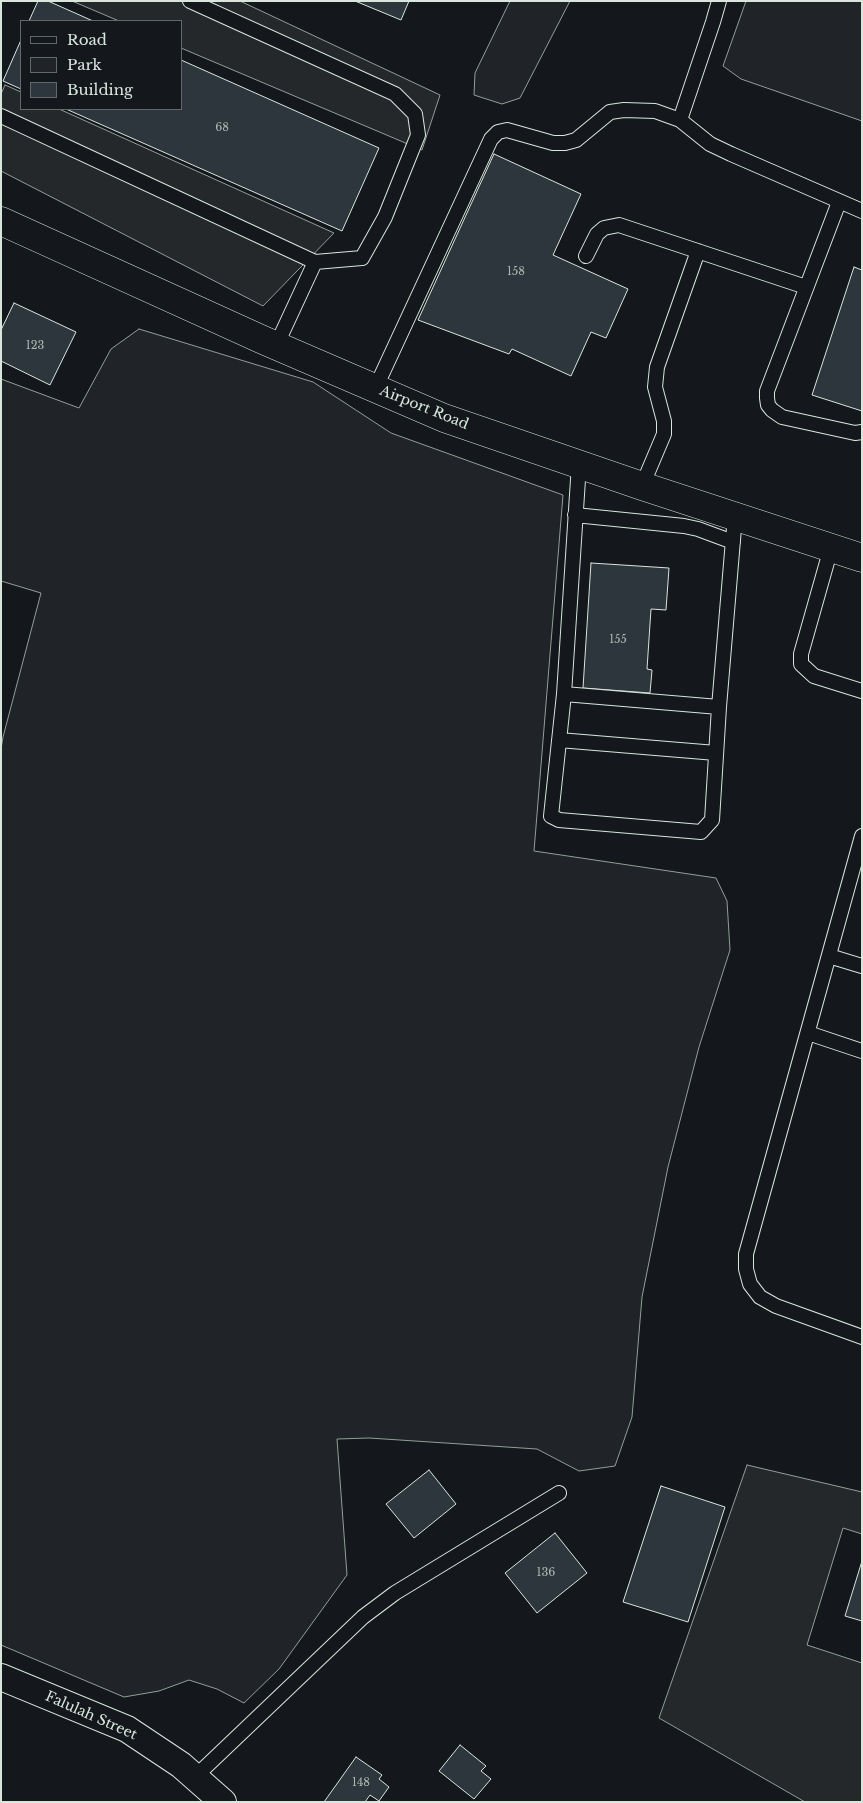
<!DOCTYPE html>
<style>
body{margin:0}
#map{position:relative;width:863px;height:1803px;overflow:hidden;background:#14181c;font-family:"Libre Baskerville",serif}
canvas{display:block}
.frame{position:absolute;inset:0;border:2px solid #d8e6dc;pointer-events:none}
.legend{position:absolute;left:20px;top:20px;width:162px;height:90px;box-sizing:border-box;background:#14181c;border:1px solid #626a69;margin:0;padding:6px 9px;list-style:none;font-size:15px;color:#d8e6dc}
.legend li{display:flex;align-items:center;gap:10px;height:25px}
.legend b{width:25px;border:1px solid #626a69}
</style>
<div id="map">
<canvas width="863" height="1803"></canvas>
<div class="frame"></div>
<ul class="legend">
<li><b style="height:6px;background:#14181c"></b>Road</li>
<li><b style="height:14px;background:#202428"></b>Park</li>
<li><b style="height:14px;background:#2c363c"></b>Building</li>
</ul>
</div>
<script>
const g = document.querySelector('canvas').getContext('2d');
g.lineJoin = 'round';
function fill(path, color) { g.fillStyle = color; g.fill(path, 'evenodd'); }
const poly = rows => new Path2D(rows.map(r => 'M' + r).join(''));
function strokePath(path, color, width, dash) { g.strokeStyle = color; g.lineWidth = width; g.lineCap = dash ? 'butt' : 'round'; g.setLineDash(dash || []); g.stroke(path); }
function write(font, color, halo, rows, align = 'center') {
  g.font = font + ' "Libre Baskerville",serif'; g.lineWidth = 4; g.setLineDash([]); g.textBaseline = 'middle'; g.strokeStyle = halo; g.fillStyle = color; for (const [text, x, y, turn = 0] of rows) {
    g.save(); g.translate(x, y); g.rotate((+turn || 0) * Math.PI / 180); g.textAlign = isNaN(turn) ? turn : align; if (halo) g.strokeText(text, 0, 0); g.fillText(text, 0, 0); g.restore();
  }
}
const green = poly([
 [510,1,570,1,520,98,502,104,474,95,475,73,510,1],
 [746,1,862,1,862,121,741,79,723,66,746,1],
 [139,329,313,382,391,433,563,495,534,851,716,878,727,901,730,950,699,1047,668,1167,642,1297,632,1417,615,1466,579,1471,537,1449,369,1438,337,1439,347,1575,279,1669,244,1703,217,1689,189,1680,159,1691,124,1697,1,1645,1,749,3,737,41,593,1,581,1,379,79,408,111,349,139,329]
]);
fill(green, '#202428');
strokePath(green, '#939e99', 1);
const parking = poly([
 [72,1,240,1,440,95,422,150,181,48,181,21,119,21,72,1],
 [5,85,21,92,21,109,59,109,334,233,263,306,1,171,1,94,5,85],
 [747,1465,862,1492,862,1534,843,1528,807,1645,862,1663,862,1802,805,1802,659,1718,747,1465]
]);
fill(parking, '#24282b');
strokePath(parking, '#939e99', 1);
const building = poly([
 [38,1,48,1,93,21,29,21,38,1],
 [355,1,409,1,401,20,355,1],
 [21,40,21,89,3,81,21,40],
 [181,60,379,148,342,231,66,109,181,109,181,60],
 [494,154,581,194,553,255,628,289,606,338,591,332,571,376,512,349,509,354,418,320,494,154],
 [854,267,862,270,862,411,812,395,854,267],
 [14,303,76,332,50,385,1,361,1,330,14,303],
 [591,563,669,568,666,610,651,609,647,669,652,670,650,693,583,688,591,563],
 [429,1470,456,1504,414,1538,386,1504,429,1470],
 [661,1486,725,1507,688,1622,623,1602,661,1486],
 [555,1533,587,1573,537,1613,505,1573,555,1533],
 [862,1561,862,1621,845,1616,862,1561],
 [460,1745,486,1766,481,1771,491,1779,474,1799,439,1771,460,1745],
 [356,1757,382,1775,379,1779,389,1787,379,1801,370,1795,365,1802,324,1802,356,1757]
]);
fill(building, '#2c363c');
strokePath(building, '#d8e6dc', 1);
const lane = poly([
 [190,1,395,94,415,114,418,135,385,217,362,258,315,262],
 [1,116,315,262,276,346],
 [680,120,713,22,719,1],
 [839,202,767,391,767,398,768,405,772,410,782,417,855,433,862,432],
 [586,256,597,234,604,228,619,225,806,287],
 [375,389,491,139,498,132,507,130,553,143,565,143,576,140,610,112,624,110,655,111,680,120,710,144,731,154,862,211],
 [579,464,564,694,719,707,735,516],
 [642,486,664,434,664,421,655,387,657,367,698,251],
 [575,515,684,526,698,529,733,542],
 [831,548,801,654,801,664,814,676,862,691],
 [564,694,551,816,559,820,701,832,712,820,719,707],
 [559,740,716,753],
 [862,836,746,1254,746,1269,750,1284,760,1297,776,1306,862,1337],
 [829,956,862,966],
 [808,1033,862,1051],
 [195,1777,363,1617,395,1593,559,1493]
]);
const street = poly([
 [1,1677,127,1729,181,1765,223,1802]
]);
const secondary = poly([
 [1,221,263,340,444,418,642,486,862,558]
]);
strokePath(lane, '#d8e6dc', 16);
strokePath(street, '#d8e6dc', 28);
strokePath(secondary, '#d8e6dc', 29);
strokePath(lane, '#14181c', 14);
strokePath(street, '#14181c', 26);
strokePath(secondary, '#14181c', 28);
write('11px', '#adbab4', null, [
 ["68",222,128],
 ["158",516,272],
 ["123",35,346],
 ["155",618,640],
 ["136",546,1573],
 ["148",361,1783]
]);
write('14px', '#d8e6dc', '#14181c', [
 ["Airport Road",424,408,22],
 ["Falulah Street",91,1716,24]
]);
</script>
